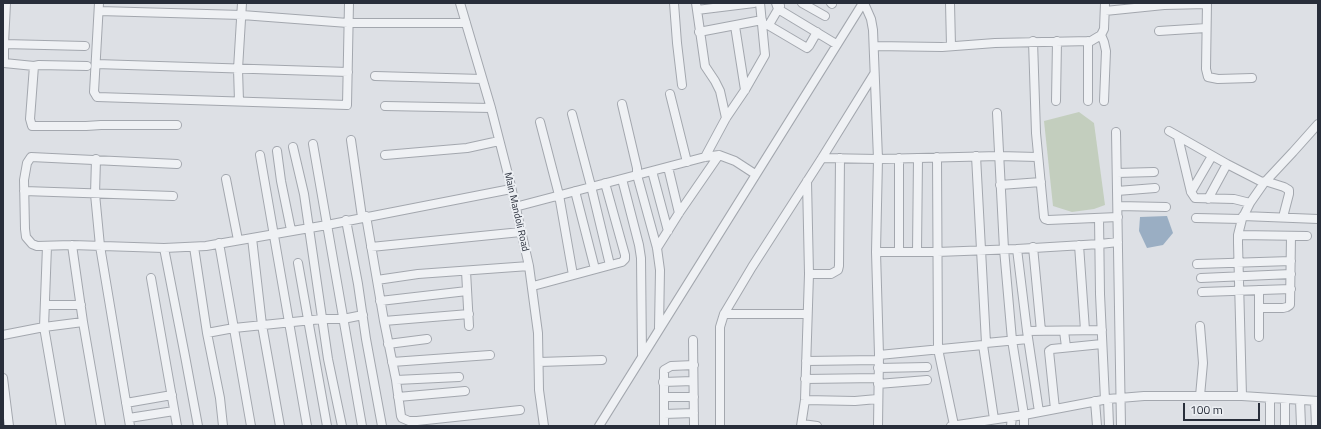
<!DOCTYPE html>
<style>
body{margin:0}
#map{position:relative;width:1321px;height:429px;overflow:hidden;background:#dde0e5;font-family:"Titillium Web",sans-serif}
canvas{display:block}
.frame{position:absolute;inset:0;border:4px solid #282e3a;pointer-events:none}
.scale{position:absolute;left:1183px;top:403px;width:77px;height:18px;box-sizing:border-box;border:2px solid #282e3a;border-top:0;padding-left:5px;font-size:12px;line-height:14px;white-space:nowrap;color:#282e3a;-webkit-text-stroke:3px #eceff3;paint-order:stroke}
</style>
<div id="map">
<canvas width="1321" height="429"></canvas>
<div class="frame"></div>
<div class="scale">100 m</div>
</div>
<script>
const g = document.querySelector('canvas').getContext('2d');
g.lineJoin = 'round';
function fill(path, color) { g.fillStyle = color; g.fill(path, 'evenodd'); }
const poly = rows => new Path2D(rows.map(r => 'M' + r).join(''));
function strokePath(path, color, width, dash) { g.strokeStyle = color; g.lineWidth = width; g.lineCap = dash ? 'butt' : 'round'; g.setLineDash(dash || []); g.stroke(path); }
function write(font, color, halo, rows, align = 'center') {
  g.font = font + ' "Titillium Web",sans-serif'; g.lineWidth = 4; g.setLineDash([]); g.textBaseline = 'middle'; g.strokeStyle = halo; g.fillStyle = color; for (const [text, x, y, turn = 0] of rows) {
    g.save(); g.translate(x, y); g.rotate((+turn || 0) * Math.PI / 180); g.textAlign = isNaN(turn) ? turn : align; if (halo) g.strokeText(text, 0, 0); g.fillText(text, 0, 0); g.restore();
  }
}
fill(poly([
 [1079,112,1094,123,1105,205,1094,209,1072,212,1053,206,1044,121]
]), '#c3cebe');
fill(poly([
 [1167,216,1173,233,1163,245,1147,248,1139,231,1140,217]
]), '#9aaec3');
const minor = poly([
 [6,3,4,44,4,63,34,66,39,65,87,66],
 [99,3,94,92,97,97,347,105,349,3],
 [460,3,491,108,510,182,529,266,538,333,539,390,544,426],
 [674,3,677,43,682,85],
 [696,3,705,66,715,81,720,91,726,118],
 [776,3,778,9,836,44],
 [802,3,825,16],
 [831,3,832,4],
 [864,3,871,19,873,30,878,159,876,252,879,355,878,426],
 [950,3,951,46],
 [1207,3,1206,69,1208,77,1218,79,1252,78],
 [697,10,754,3],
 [99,11,242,15,348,23,466,23],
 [1105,11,1164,5,1207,4],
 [764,25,768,25,770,23,780,6],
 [768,25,807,48,809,46,817,32],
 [735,26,745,90],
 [1159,31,1206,28],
 [699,32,762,20],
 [1101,35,1104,42,1106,51,1104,101],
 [1033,41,1036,133,1044,217,1045,219,1048,220,1118,217],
 [4,44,85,46],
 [874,46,942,47,995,43,1091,41,1101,35,1104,29,1105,3],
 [96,64,348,72],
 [34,66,30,119,32,126,86,126,101,125,177,125],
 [375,76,482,79],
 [670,94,687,162],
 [239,101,238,69,242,3],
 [1056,101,1057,41],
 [1088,101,1088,41],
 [622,104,637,168,637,175,657,248,660,270,659,328],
 [385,106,491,108],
 [997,113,1004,249,1012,340,1024,415,1024,426],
 [572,114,591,186,610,265],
 [540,122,559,195,573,275],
 [1169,131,1227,164,1264,183],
 [1116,132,1121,426],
 [1178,137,1191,192,1195,198,1234,199,1250,203],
 [351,140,362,217],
 [313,144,362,426],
 [293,147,304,194,328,359,342,426],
 [277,151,281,181,291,230],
 [260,155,307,426],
 [385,155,467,148,499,141],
 [976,156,986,343,983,345,994,419],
 [705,157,726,118,745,90,765,55,760,3],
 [937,157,938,349,954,425],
 [822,158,878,159,999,156,1037,157],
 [96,159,95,194,100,246,130,426],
 [177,164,31,157,27,163,24,180,25,229,26,237,32,244,37,246,72,245,164,248,206,246,327,225,511,189],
 [668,167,679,213],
 [652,171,668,231],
 [1117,173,1154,172],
 [226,179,238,240],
 [622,179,639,245,641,258,642,355],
 [1265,181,1284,187,1289,190,1289,194,1283,217],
 [1000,185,1041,182],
 [24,191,173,196],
 [575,191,595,269],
 [1117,191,1155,188],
 [1191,192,1212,156],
 [1208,199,1227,164],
 [1118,206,1166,207],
 [515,207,705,157,719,155,735,161,755,174],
 [366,216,384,321,396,380,401,416,402,418,409,421,417,421,520,410],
 [1243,216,1318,219],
 [1099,218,1100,294,1105,400],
 [1196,218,1242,219],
 [346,220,358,284,366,339,382,426],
 [1238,235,1307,236],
 [252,238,262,325,280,426],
 [219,243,251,426],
 [72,245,83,322,101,426],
 [1079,245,1085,330],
 [47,246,44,327,61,426],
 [194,247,207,333,220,398,223,426],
 [371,247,521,232],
 [1033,247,1041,331],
 [164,248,185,356,198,426],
 [657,248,679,213,719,155],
 [1017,249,1027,331,1039,412],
 [876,252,937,252,1017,249,1100,244,1118,242],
 [899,252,899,158],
 [917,252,918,158],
 [298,263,327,426],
 [1197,264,1291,261],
 [466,271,469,326],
 [809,274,831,274,838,270,839,266,840,158],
 [151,278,177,426],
 [1201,278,1291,274],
 [377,280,418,274,529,266],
 [533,286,622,262,625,259,625,255,605,183],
 [1259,290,1259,337],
 [1202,292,1291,289],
 [380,301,467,291],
 [45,305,81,305],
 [1259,308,1283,308,1287,307,1290,305,1291,236],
 [724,314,807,314],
 [384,321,469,314],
 [1200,326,1203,363,1200,396],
 [1027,331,1102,330],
 [1064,331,1066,347],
 [207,333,234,328,322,319,343,319,363,315],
 [3,335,44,327,83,322],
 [693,340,694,426],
 [986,343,1028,339],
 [388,344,427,339],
 [879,355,983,345],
 [806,361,878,360],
 [392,362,490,355],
 [539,362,602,360],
 [878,368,927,367],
 [3,378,9,426],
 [805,379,878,378],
 [396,380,459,377],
 [663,382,693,381],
 [878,384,927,380],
 [1242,396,1238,243,1238,235,1242,219,1250,203,1264,183,1293,152,1318,124],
 [398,397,465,391],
 [664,397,694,397],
 [1270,398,1270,426],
 [1108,399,1109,426],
 [1285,399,1285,426],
 [805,400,855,401,877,399],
 [1300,400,1301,426],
 [1095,401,1097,426],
 [1315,401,1316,426],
 [126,403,172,395],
 [1055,409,1049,351,1052,349,1102,344],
 [664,414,694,413],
 [129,418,174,411],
 [802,424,817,426],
 [599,426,863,3],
 [664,426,664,370,671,366,694,365],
 [720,426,720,327,724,314,752,267,822,158,874,74],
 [801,426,805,400,809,274,807,181],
 [951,426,1024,415,1108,399,1144,396,1242,396,1318,401],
 [1011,426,1012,417]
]);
strokePath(minor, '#a3a7ae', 10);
strokePath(minor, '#eff1f4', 8);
write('10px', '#282e3a', '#eceff3', [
 ["Main Mandoli Road",516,212,77]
]);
</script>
